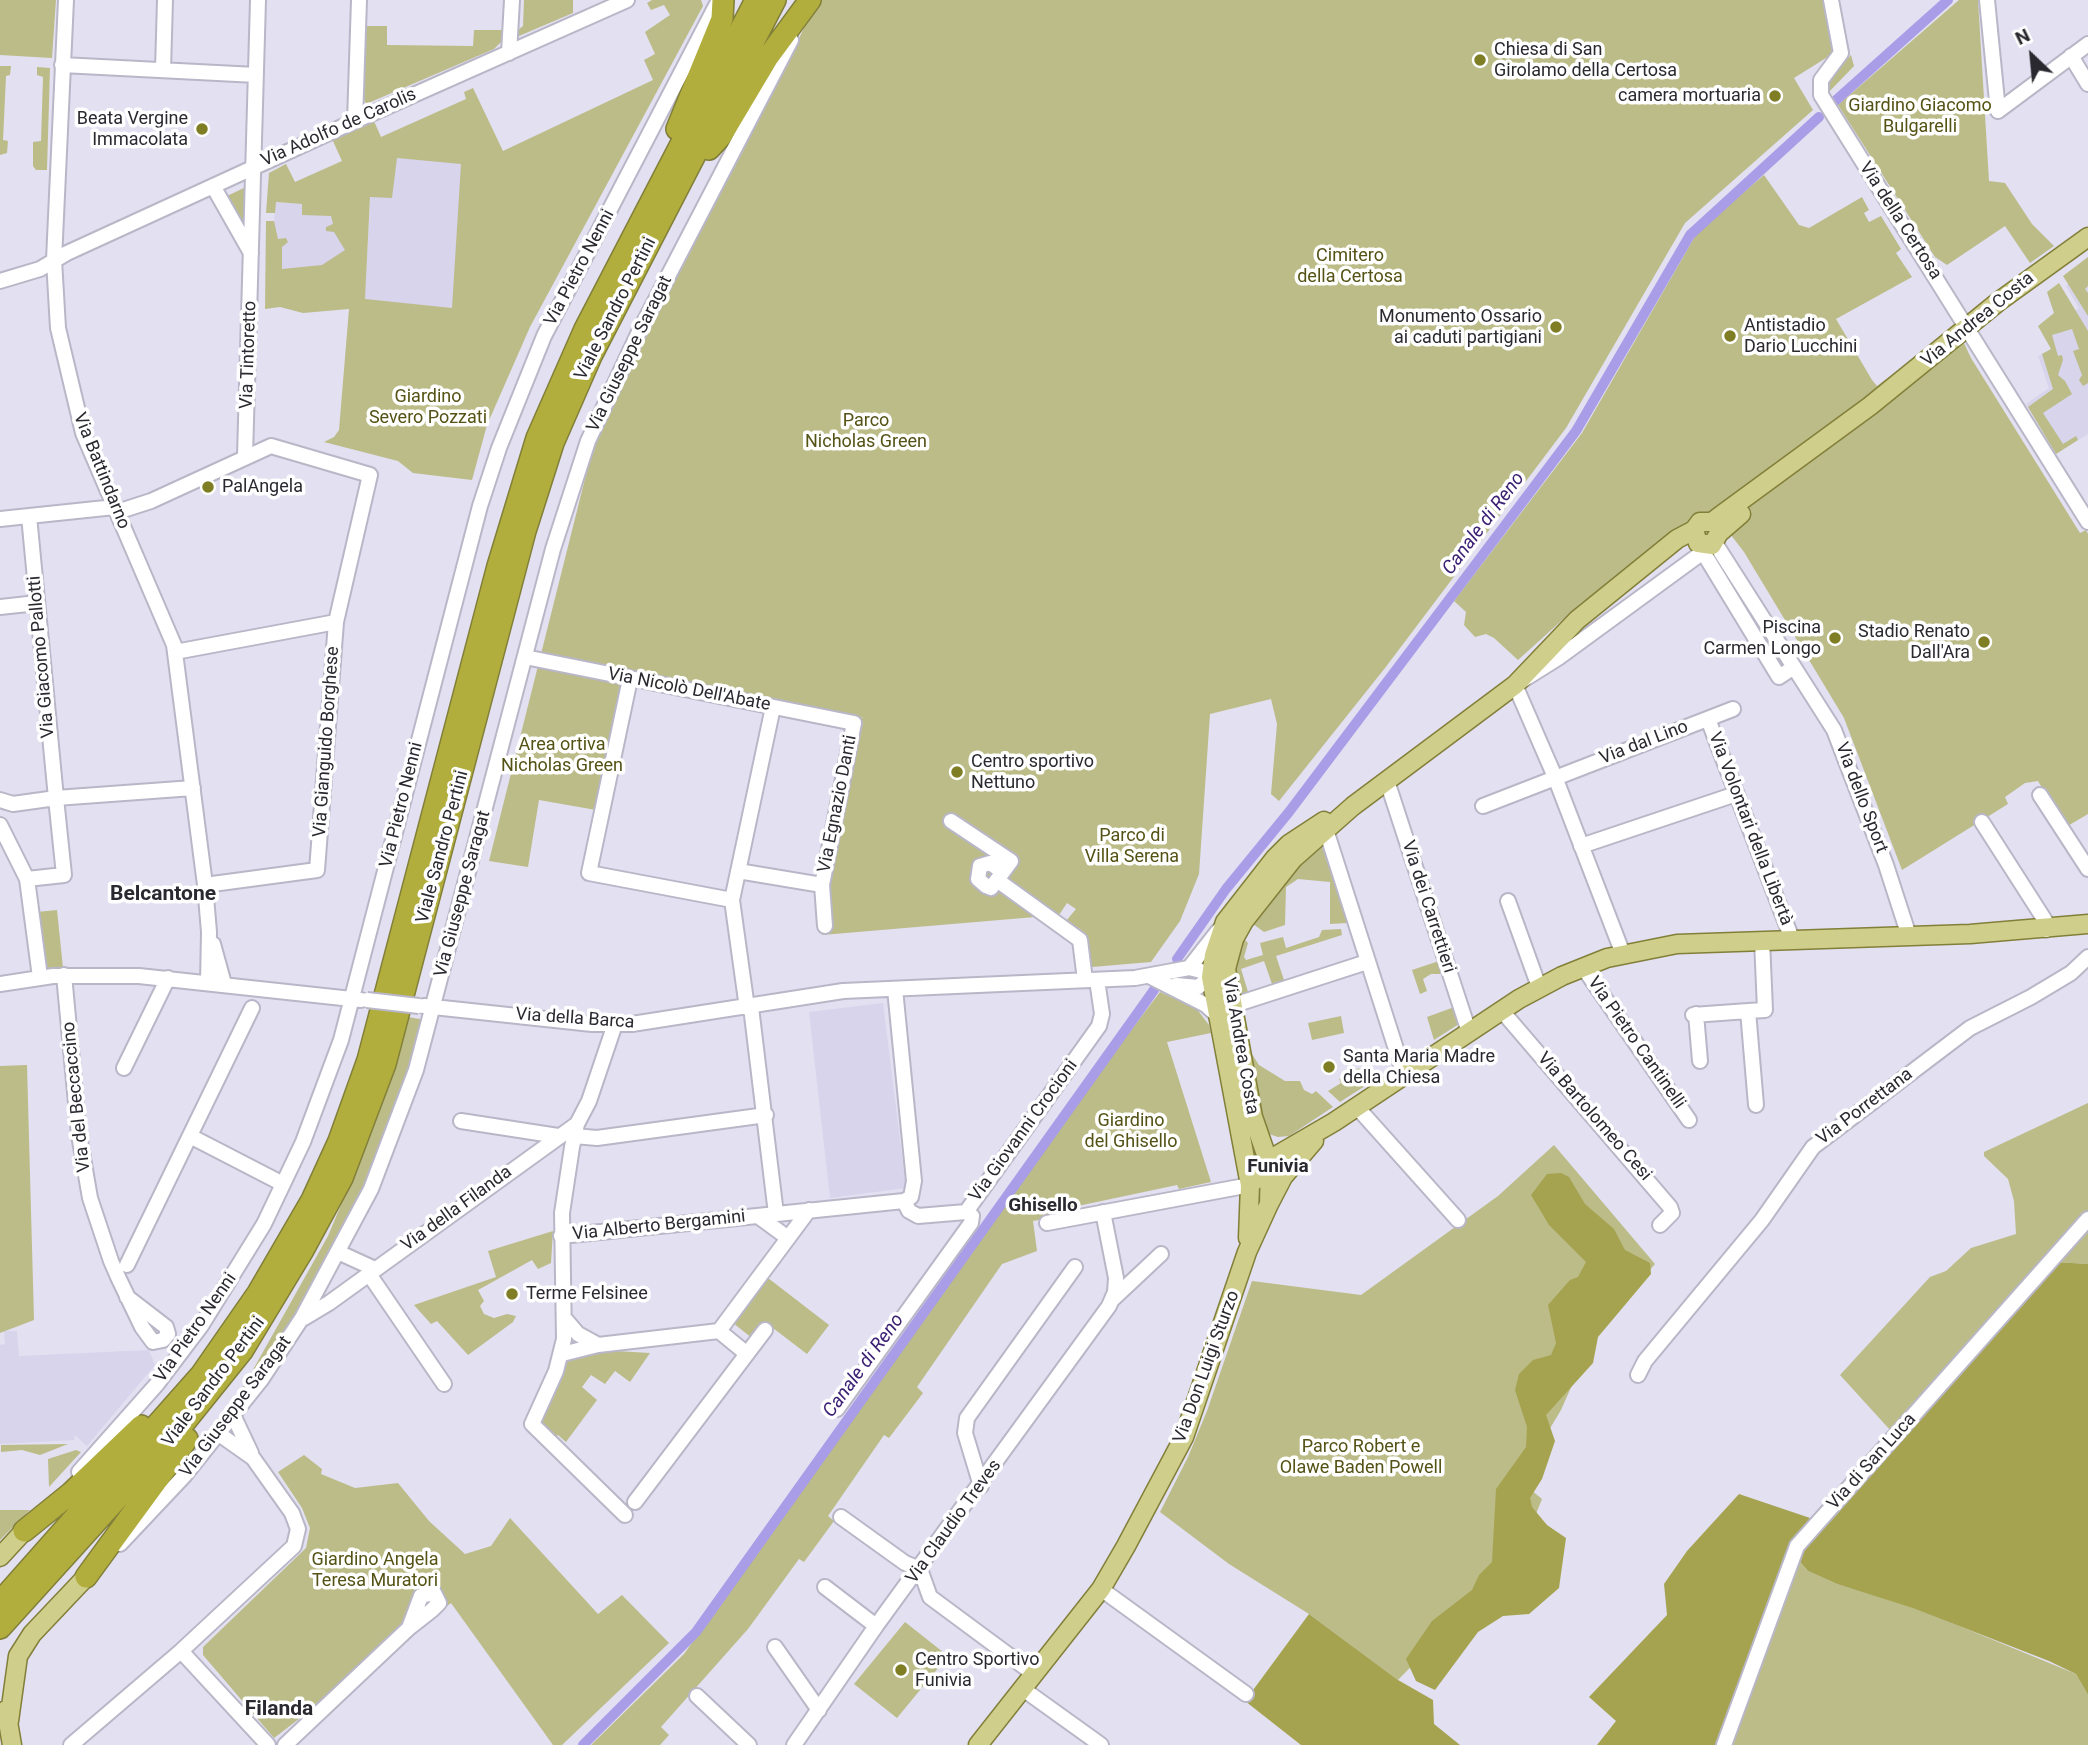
<!DOCTYPE html>
<meta charset="utf-8">
<style>
body{margin:0}
#map{position:relative;width:2088px;height:1745px;overflow:hidden;background:#e2e0f1;font-family:Roboto,sans-serif}
canvas{display:block}
.north{position:absolute;left:1997px;top:21px;width:70px;height:70px;-webkit-text-stroke:5px #fff;paint-order:stroke;rotate:334deg;font-size:19px;font-weight:700;line-height:28px;text-align:center;color:#2a2930}
.north::after{content:'';display:block;margin:auto;width:24px;height:32px;background:#2a2930;clip-path:polygon(50% 0,100% 100%,50% 72%,0 100%)}
</style>
<div id="map">
<canvas width="2088" height="1745"></canvas>
<div class="north">N</div>
</div>
<script>
const g = document.querySelector('canvas').getContext('2d');
g.lineJoin = 'round';
function fill(path, color) { g.fillStyle = color; g.fill(path, 'evenodd'); }
const poly = rows => new Path2D(rows.map(r => 'M' + r).join(''));
function strokePath(path, color, width, dash) { g.strokeStyle = color; g.lineWidth = width; g.lineCap = dash ? 'butt' : 'round'; g.setLineDash(dash || []); g.stroke(path); }
function write(font, color, halo, rows, align = 'center') {
  g.font = font + ' Roboto,sans-serif'; g.lineWidth = 7; g.setLineDash([]); g.textBaseline = 'middle'; g.strokeStyle = halo; g.fillStyle = color; for (const [text, x, y, turn = 0] of rows) {
    g.save(); g.translate(x, y); g.rotate((+turn || 0) * Math.PI / 180); g.textAlign = isNaN(turn) ? turn : align; if (halo) g.strokeText(text, 0, 0); g.fillText(text, 0, 0); g.restore();
  }
}
fill(poly([
 [458,128,487,318,363,329,373,151],
 [275,202,355,208,351,283,271,295],
 [2088,267,2088,434,2056,454,2026,404,2049,388,2038,356,2051,349,2045,330,2079,308,2066,286],
 [883,1003,906,1188,830,1198,809,1012],
 [4,1331,17,1331,19,1356,149,1350,155,1365,87,1446,75,1435,74,1440,0,1444,0,1345,5,1344]
]), '#d7d4ec');
fill(poly([
 [0,0,56,0,52,58,0,55],
 [524,0,573,0,573,13,519,36,518,30,523,26],
 [652,0,701,0,703,6,530,327,487,425,472,480,413,473,398,461,324,442,334,437,339,430,349,309,303,313,280,307,265,309,266,221,274,221,278,239,286,238,288,242,282,247,282,269,322,265,345,250,334,232,326,231,326,227,333,224,331,216,302,215,302,204,276,202,275,213,266,213,269,173,286,164,295,182,342,161,332,139,374,121,381,137,466,99,464,92,473,88,503,151,653,80,644,60,655,54,645,32,670,15,664,5,651,10,647,3],
 [397,158,461,164,452,308,365,299,370,197,392,198],
 [818,0,1823,0,1834,53,1794,78,1813,110,1685,223,1566,428,1385,668,1279,801,1271,794,1277,724,1271,699,1210,714,1199,874,1180,921,1151,962,1092,967,1088,940,1080,929,1066,921,1076,909,1067,903,1059,915,822,935,842,783,854,723,864,717,854,721,626,673,596,810,539,800,528,867,489,861,597,431,644,333,741,155],
 [1959,0,1978,0,1989,181,2005,183,2032,224,2054,246,2030,263,2005,226,1947,265,1935,257,1838,105],
 [366,26,387,26,387,45,473,46,474,30,502,30,501,42,494,49,366,104,364,99],
 [1851,55,1854,66,1827,94,1829,78],
 [0,66,11,66,10,75,6,76,3,140,8,141,7,153,0,155],
 [37,67,50,68,47,170,36,170,33,166,33,142,41,141,43,77,37,75],
 [1764,175,1799,225,1809,228,1862,197,1869,210,1864,213,1869,222,1881,216,1901,249,1896,253,1912,277,1836,319,1872,380,1877,386,1956,326,1971,358,2080,533,2086,530,2088,534,2088,814,2066,827,2038,781,2025,783,2005,797,2008,804,1902,870,1844,718,1744,552,1714,513,1580,604,1518,660,1494,638,1486,634,1475,637,1464,625,1466,612,1454,601,1582,433,1698,231],
 [246,187,250,227,242,228,227,196],
 [2088,257,2088,286,2085,289,2088,293,2088,316,2063,276],
 [2059,283,2088,331,2088,383,2083,386,2079,380,2082,375,2073,351,2079,349,2072,329,2052,335,2058,356,2062,355,2063,360,2058,375,2065,381,2072,394,2043,413,2063,444,2076,436,2078,440,2056,454,2028,407,2053,389,2042,354,2051,349,2038,326,2054,313,2047,292],
 [1322,845,1347,923,1330,924,1330,882,1298,879,1286,887,1285,925,1264,932,1253,924,1294,872],
 [57,910,63,968,43,970,37,912],
 [1341,929,1342,935,1276,956,1285,983,1273,987,1264,961,1241,969,1249,995,1240,998,1236,966,1244,939,1248,943,1244,957,1246,960,1263,955,1260,943,1283,937,1286,948,1319,937,1322,930],
 [1442,960,1447,974,1431,974,1423,979,1427,991,1420,994,1412,970],
 [1160,992,1196,1008,1209,1025,1211,1033,1167,1042,1211,1182,1179,1189,1177,1185,1073,1207,1075,1213,1033,1221,1037,1251,1002,1264,917,1387,923,1393,889,1438,884,1435,828,1516,834,1521,804,1562,799,1559,748,1629,661,1727,669,1735,660,1745,591,1745,684,1654,1053,1133],
 [1457,1006,1462,1022,1434,1040,1427,1017],
 [1341,1016,1344,1033,1312,1040,1308,1023],
 [408,1017,425,1020,389,1135,315,1291,230,1417,157,1496,245,1384,328,1236,371,1133],
 [1250,1051,1259,1065,1285,1081,1300,1081,1304,1090,1312,1094,1316,1091,1333,1107,1289,1136,1278,1137,1269,1134,1263,1120],
 [27,1065,34,1320,0,1333,0,1066],
 [1359,1068,1365,1086,1340,1102,1328,1091,1341,1083,1339,1079],
 [2088,1103,2088,1264,2040,1261,1891,1431,1840,1375,1930,1277,1946,1271,1971,1248,2016,1234,2014,1201,2008,1179,1984,1156,1984,1152],
 [1554,1145,1655,1264,1596,1331,1561,1410,1519,1480,1542,1499,1519,1556,1398,1680,1309,1614,1229,1564,1160,1512,1188,1457,1207,1411,1252,1281,1361,1295,1498,1196],
 [553,1231,551,1263,538,1269,532,1260,478,1290,484,1301,480,1306,484,1314,494,1318,507,1314,516,1316,513,1322,468,1355,437,1321,431,1324,414,1305,496,1277,488,1251],
 [768,1278,829,1325,807,1354,765,1322,752,1338,733,1323],
 [599,1350,650,1353,630,1382,615,1371,605,1384,591,1375,582,1387,597,1400,566,1442,558,1435,554,1438,541,1422,565,1363,582,1353],
 [68,1444,40,1455,22,1450,1,1452,1,1445],
 [76,1450,81,1452,49,1487,48,1459],
 [304,1455,322,1469,321,1474,355,1488,398,1483,429,1521,465,1554,491,1546,510,1518,598,1614,622,1595,669,1643,562,1745,553,1745,451,1603,274,1738,203,1655,203,1647,306,1548,310,1528,302,1508,278,1472],
 [0,1510,30,1510,0,1540],
 [1789,1551,1808,1571,1837,1584,1913,1607,2076,1674,2088,1695,2088,1745,1733,1745,1763,1658],
 [905,1622,948,1656,897,1718,854,1684]
]), '#bcbc88');
fill(poly([
 [1561,1173,1569,1177,1585,1204,1614,1229,1625,1250,1650,1263,1651,1274,1598,1337,1593,1363,1546,1415,1555,1441,1542,1479,1530,1498,1532,1507,1547,1525,1566,1538,1559,1588,1529,1614,1503,1616,1478,1632,1435,1690,1416,1681,1406,1659,1432,1621,1472,1590,1479,1575,1492,1562,1496,1489,1526,1447,1527,1427,1515,1390,1519,1374,1533,1360,1551,1355,1556,1343,1548,1305,1570,1280,1578,1277,1586,1262,1549,1225,1531,1195,1547,1174],
 [2040,1261,2088,1264,2088,1695,2076,1674,2049,1661,1913,1608,1837,1584,1808,1571,1790,1551,1722,1745,1597,1745,1616,1721,1589,1697,1667,1615,1664,1584,1687,1551,1739,1494,1813,1519],
 [1309,1614,1398,1680,1433,1700,1434,1724,1460,1745,1301,1745,1245,1701]
]), '#a5a350');
strokePath(poly([
 [1834,102,1948,0],
 [1177,959,1226,889,1289,812,1576,431,1690,235,1819,117],
 [583,1745,696,1632,1154,990]
]), '#aa9de7', 10);
const minor = poly([
 [66,0,54,260,58,328,83,433,174,645,205,885,209,932,208,982],
 [1831,0,1841,53,1821,80,1821,95,2088,522],
 [1987,0,1998,111],
 [509,53,512,0],
 [2071,56,2088,84],
 [62,65,256,75],
 [163,70,165,0],
 [1998,111,2088,44],
 [355,121,359,0],
 [213,186,251,253],
 [0,281,40,269,67,253,355,121,627,0],
 [245,456,258,0],
 [117,512,151,501,271,446,370,475,336,622,317,870,205,885],
 [29,516,56,798,193,788],
 [0,519,115,507],
 [1715,543,1834,730,1886,865,1909,936],
 [1705,546,1703,552,1779,677,1794,667],
 [0,607,37,603],
 [175,652,336,622],
 [525,657,854,723,822,885,738,871],
 [630,679,589,873,732,900],
 [1708,719,1792,939],
 [1387,781,1469,1032],
 [2040,795,2088,869],
 [0,800,13,804,56,798,64,875,27,879],
 [1483,806,1733,709],
 [951,821,1011,861,997,880,1080,940,1085,980],
 [1982,822,2046,922,2046,930],
 [0,825,27,879,40,977],
 [1326,830,1404,1074],
 [1581,846,1736,794],
 [997,880,991,888,986,886,978,879,980,866,990,863,1003,872],
 [822,885,825,926],
 [1508,901,1539,987],
 [213,944,224,984],
 [1623,954,1555,777,1515,685,1558,658,1703,552],
 [1583,967,1689,1120],
 [1189,968,1218,931],
 [64,975,79,1135,90,1198,111,1261,118,1277,142,1327,153,1342,163,1340,168,1334,166,1327,127,1297],
 [1151,977,1206,1005,1218,1016],
 [0,984,53,976,139,976,361,1000],
 [1176,985,1198,987,1217,972],
 [424,1006,592,1024,632,1024,843,991,1135,978,1189,968,1201,971,1218,981],
 [1231,1006,1367,962],
 [751,1007,776,1214],
 [747,1008,732,900,773,707],
 [1502,1011,1670,1207,1672,1213,1660,1225],
 [1696,1014,1700,1061],
 [1693,1015,1748,1011],
 [615,1024,589,1101,577,1124,572,1147,562,1213,564,1339,556,1371,532,1424,625,1515],
 [124,1068,168,978],
 [1756,1105,1748,1011,1765,1010,1762,940],
 [1356,1106,1458,1220],
 [461,1121,558,1136],
 [190,1136,283,1184],
 [574,1136,597,1138,766,1115],
 [904,1201,909,1211,918,1216,966,1212],
 [966,1212,1099,1026,1102,1014,1097,980],
 [758,1216,788,1238],
 [1047,1223,1250,1185],
 [561,1236,904,1201,911,1197,914,1181,895,989],
 [340,1253,375,1269],
 [127,1265,252,1008],
 [369,1274,444,1384],
 [1113,1299,1161,1254],
 [304,1318,329,1303,577,1124],
 [566,1320,578,1334,598,1345],
 [719,1331,747,1354],
 [562,1354,598,1345,719,1331,809,1210],
 [1638,1375,1645,1361,1762,1220,1813,1147,1970,1028,2031,997,2071,973,2088,957],
 [837,1409,971,1223,972,1216,966,1212],
 [234,1417,251,1453],
 [79,1472,157,1384,201,1326,264,1224,303,1142,341,1040,480,506,499,448,544,336,719,0],
 [981,1486,965,1433,967,1418,1075,1267],
 [635,1502,765,1330],
 [841,1517,905,1563,920,1569,930,1597,1034,1674],
 [120,1544,185,1475,261,1380,302,1318,371,1189,416,1070,553,549,588,441,639,332,791,40],
 [825,1587,876,1626],
 [1101,1589,1246,1694],
 [775,1647,819,1710],
 [181,1651,268,1745],
 [1023,1689,1101,1745],
 [697,1696,749,1745],
 [71,1745,181,1651,294,1546,298,1529,292,1513,253,1458,219,1434],
 [285,1745,409,1628,432,1610,439,1603,434,1593,421,1596,409,1628],
 [794,1745,876,1626,1109,1306,1115,1292,1116,1278,1103,1212],
 [1724,1745,1797,1546,2088,1219]
]);
const major = poly([
 [1694,530,1698,543,1712,545,1719,533,1741,514],
 [1250,1185,1279,1154,1334,1122,1519,999,1562,976,1607,958,1677,944,1970,934,2088,924],
 [1269,1204,1270,1166,1253,1117,1226,969,1234,939,1244,921,1293,859,1353,806,1515,685,1577,620,1677,539,1694,530,1700,522,1712,522,1724,513,1870,406,1998,302,2088,237],
 [1248,1238,1250,1185,1211,977,1214,955,1225,922,1275,858,1289,844,1324,821],
 [0,1557,24,1531],
 [6,1710,12,1745],
 [9,1721,18,1656,32,1634,86,1577],
 [978,1745,1101,1589,1126,1546,1184,1437,1247,1252,1269,1204,1283,1177,1314,1141]
]);
const highway = poly([
 [677,129,722,19,723,0],
 [709,149,721,136,768,57,810,0],
 [24,1531,71,1493,141,1426],
 [86,1577,187,1439],
 [0,1602,201,1375,258,1293,312,1200,339,1141,368,1060,498,566,537,438,585,329,756,0],
 [0,1628,172,1438,242,1351,303,1250,342,1178,385,1064,525,531,553,443,591,356,775,0]
]);
strokePath(minor, '#b9b7c7', 18);
strokePath(major, '#827f39', 21);
strokePath(highway, '#827f39', 24);
strokePath(minor, '#fff', 14);
strokePath(major, '#d0ce8b', 18);
strokePath(highway, '#b1ae3e', 21);
const minorBridge = poly([
 [367,1000,419,1006]
]);
strokePath(minorBridge, '#b9b7c7', 18, []);
strokePath(minorBridge, '#fff', 14);
for (const [x, y, r, color] of [
 [1480,60,7,"#807e25"],
 [1775,96,7,"#807e25"],
 [202,129,7,"#807e25"],
 [1556,327,7,"#807e25"],
 [1730,336,7,"#807e25"],
 [208,487,7,"#807e25"],
 [1835,638,7,"#807e25"],
 [1984,642,7,"#807e25"],
 [957,772,7,"#807e25"],
 [1329,1067,7,"#807e25"],
 [512,1294,7,"#807e25"],
 [901,1670,7,"#807e25"]
]) { const dot = new Path2D(); dot.arc(x, y, r, 0, 2 * Math.PI); g.fillStyle = color; g.fill(dot); strokePath(dot, '#fff', 2.5); }
write('18px', '#2a2930', '#fff', [
 ["Chiesa di San",1494,50],
 ["Girolamo della Certosa",1494,71],
 ["camera mortuaria",1761,96,"right"],
 ["Beata Vergine",188,119,"right"],
 ["Immacolata",188,140,"right"],
 ["Monumento Ossario",1542,317,"right"],
 ["ai caduti partigiani",1542,338,"right"],
 ["Antistadio",1744,326],
 ["Dario Lucchini",1744,347],
 ["PalAngela",222,487],
 ["Piscina",1821,628,"right"],
 ["Carmen Longo",1821,649,"right"],
 ["Stadio Renato",1970,632,"right"],
 ["Dall'Ara",1970,653,"right"],
 ["Centro sportivo",971,762],
 ["Nettuno",971,783],
 ["Santa Maria Madre",1343,1057],
 ["della Chiesa",1343,1078],
 ["Terme Felsinee",526,1294],
 ["Centro Sportivo",915,1660],
 ["Funivia",915,1681]
], 'left');
write('18px', '#545214', '#fff', [
 ["Giardino Giacomo",1920,106],
 ["Bulgarelli",1920,127],
 ["Cimitero",1350,256],
 ["della Certosa",1350,277],
 ["Giardino",428,397],
 ["Severo Pozzati",428,418],
 ["Parco",866,421],
 ["Nicholas Green",866,442],
 ["Area ortiva",562,745],
 ["Nicholas Green",562,766],
 ["Parco di",1132,836],
 ["Villa Serena",1132,857],
 ["Giardino",1131,1121],
 ["del Ghisello",1131,1142],
 ["Parco Robert e",1361,1447],
 ["Olawe Baden Powell",1361,1468],
 ["Giardino Angela",375,1560],
 ["Teresa Muratori",375,1581]
]);
write('18px', '#2a2930', '#fff', [
 ["Via Adolfo de Carolis",339,128,-24],
 ["Via della Certosa",1900,221,57],
 ["Via Pietro Nenni",580,268,-62],
 ["Viale Sandro Pertini",616,309,-63],
 ["Via Andrea Costa",1978,320,-39],
 ["Via Giuseppe Saragat",630,354,-64],
 ["Via Tintoretto",249,355,-88],
 ["Via Battindarno",101,471,68],
 ["Via Giacomo Pallotti",42,657,-95],
 ["Via Nicolò Dell'Abate",689,690,11],
 ["Via Gianguido Borghese",327,742,-86],
 ["Via dal Lino",1644,743,-21],
 ["Via dello Sport",1861,798,69],
 ["Via Egnazio Danti",838,804,-79],
 ["Via Pietro Nenni",402,805,-76],
 ["Via Volontari della Libertà",1750,829,69],
 ["Viale Sandro Pertini",443,847,-75],
 ["Via Giuseppe Saragat",463,894,-75],
 ["Via dei Carrettieri",1428,907,72],
 ["Via della Barca",575,1019,4],
 ["Via Pietro Cantinelli",1636,1043,55],
 ["Via Andrea Costa",1240,1046,80],
 ["Via del Beccaccino",77,1097,-96],
 ["Via Porrettana",1865,1107,-37],
 ["Via Bartolomeo Cesi",1594,1117,49],
 ["Via Giovanni Crocioni",1024,1131,-54],
 ["Via della Filanda",457,1209,-36],
 ["Via Alberto Bergamini",659,1226,-6],
 ["Via Pietro Nenni",196,1328,-55],
 ["Via Don Luigi Sturzo",1207,1367,-70],
 ["Viale Sandro Pertini",214,1382,-53],
 ["Via Giuseppe Saragat",236,1407,-53],
 ["Via di San Luca",1872,1462,-48],
 ["Via Claudio Treves",954,1522,-54]
]);
write('italic 19px', '#3b2074', '#fff', [
 ["Canale di Reno",1484,524,-53],
 ["Canale di Reno",864,1366,-54]
]);
write('bold 19px', '#2a2930', '#fff', [
 ["Funivia",1278,1167],
 ["Ghisello",1043,1206]
]);
write('bold 21px', '#2a2930', '#fff', [
 ["Belcantone",163,895],
 ["Filanda",279,1710]
]);
</script>
